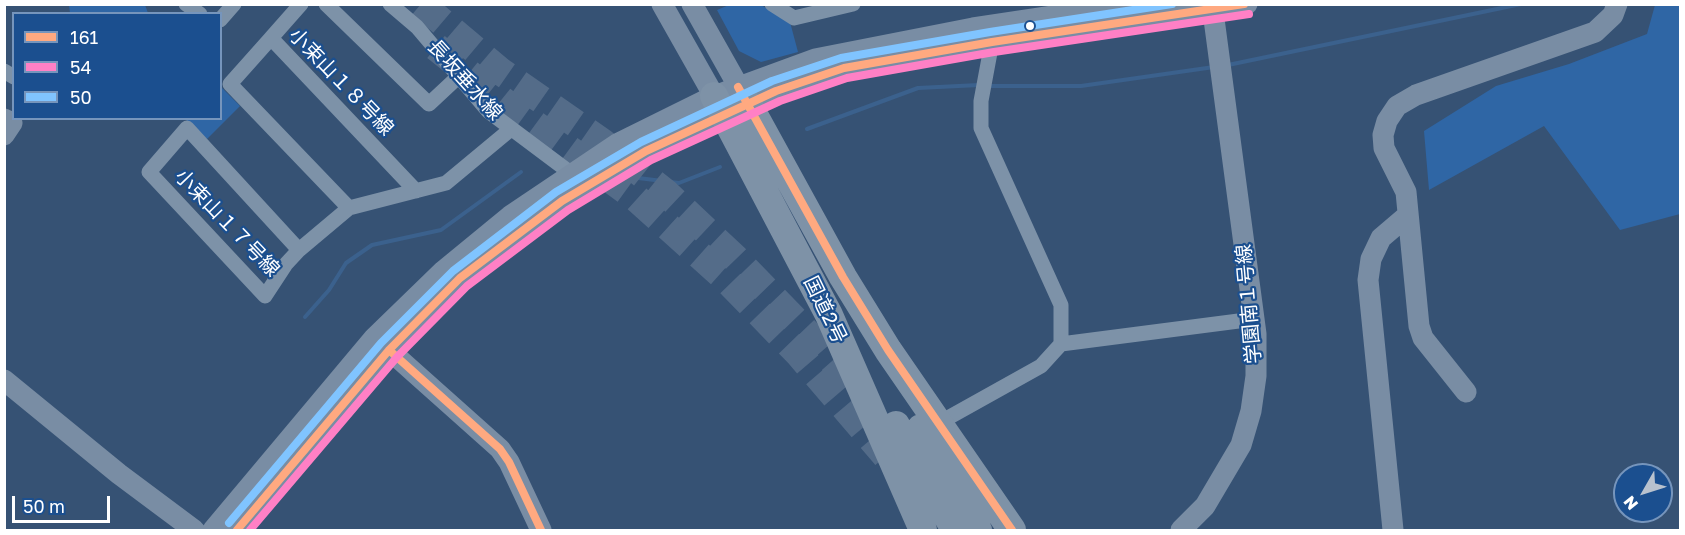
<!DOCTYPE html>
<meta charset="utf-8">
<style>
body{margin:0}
#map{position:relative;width:1685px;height:535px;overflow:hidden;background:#365274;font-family:"Golos Text",sans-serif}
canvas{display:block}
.frame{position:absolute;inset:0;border:6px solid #fff;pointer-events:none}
.legend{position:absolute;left:12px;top:12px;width:210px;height:108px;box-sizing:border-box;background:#1b4f8f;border:2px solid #7695bc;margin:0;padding:8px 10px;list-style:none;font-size:18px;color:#fff}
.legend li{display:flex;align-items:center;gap:12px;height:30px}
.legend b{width:30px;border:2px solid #7695bc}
.north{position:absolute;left:1613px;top:463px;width:60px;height:60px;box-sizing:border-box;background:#1b4f8f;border:2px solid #7695bc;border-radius:50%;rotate:231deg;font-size:16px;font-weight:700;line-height:24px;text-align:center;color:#fff}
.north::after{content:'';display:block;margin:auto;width:21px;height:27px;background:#b9c2ce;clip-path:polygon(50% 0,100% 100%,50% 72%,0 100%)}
.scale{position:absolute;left:12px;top:496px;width:98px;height:27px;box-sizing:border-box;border:3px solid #fff;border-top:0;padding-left:8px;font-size:18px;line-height:21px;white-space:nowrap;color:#fff;-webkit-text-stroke:4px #1b4f8f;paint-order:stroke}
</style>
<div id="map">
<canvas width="1685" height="535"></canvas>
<div class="frame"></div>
<ul class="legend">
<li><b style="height:8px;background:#ffa980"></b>161</li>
<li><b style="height:8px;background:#ff80c5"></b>54</li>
<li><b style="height:8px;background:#80c4ff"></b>50</li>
</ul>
<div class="north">N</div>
<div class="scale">50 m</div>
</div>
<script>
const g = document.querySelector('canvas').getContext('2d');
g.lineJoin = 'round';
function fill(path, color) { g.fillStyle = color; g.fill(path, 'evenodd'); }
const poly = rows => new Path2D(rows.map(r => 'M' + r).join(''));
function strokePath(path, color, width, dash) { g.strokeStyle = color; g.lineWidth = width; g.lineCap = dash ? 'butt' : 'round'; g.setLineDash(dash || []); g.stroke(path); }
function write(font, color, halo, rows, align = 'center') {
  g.font = font + ' "Golos Text","Noto Sans JP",sans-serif'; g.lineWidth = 4.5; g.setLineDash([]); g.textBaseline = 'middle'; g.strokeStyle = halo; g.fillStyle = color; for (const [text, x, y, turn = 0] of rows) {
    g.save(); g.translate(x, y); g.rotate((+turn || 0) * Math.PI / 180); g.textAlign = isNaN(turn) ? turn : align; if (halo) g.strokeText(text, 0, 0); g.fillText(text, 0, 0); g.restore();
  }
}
fill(poly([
 [69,5,145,5,148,13,70,13],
 [729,5,761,5,790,22,798,52,761,62,739,51,717,10],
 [1655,5,1680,5,1680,214,1620,230,1544,126,1429,190,1424,131,1496,86,1569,64,1647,34],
 [221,87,240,106,207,139,185,119,220,118]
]), '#2f66a5');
strokePath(poly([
 [1228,65,1521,4],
 [986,86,1081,86,1214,67],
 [807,129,918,88,979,85],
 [630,177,679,183,720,167],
 [305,317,329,290,346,263,372,245,441,230,521,172]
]), '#3b618d', 4);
strokePath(poly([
 [421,4,500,71,602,142,666,193,735,258,816,342,859,391],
 [436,47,507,104,635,197,725,278,798,353,886,456]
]), '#546c89', 28, [28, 14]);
strokePath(poly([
 [186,4,200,14],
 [326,4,429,104,459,76],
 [390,4,417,27,488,111,572,174],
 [772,4,794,18,853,4],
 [220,20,234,4],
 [271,38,301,4],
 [992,42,981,101,981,128,1061,305,1061,344],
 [4,71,14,77],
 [349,208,230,84,271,38,416,191],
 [299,250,187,128,149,172,265,296,286,264,299,250,349,208,446,183,511,129],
 [937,424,1041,366,1061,344,1254,319]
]), '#7d92a8', 15);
strokePath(poly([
 [662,4,714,96],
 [692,4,745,98],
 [4,119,12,123,4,135],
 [389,350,500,449,509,462,541,530],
 [4,380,119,474,194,530],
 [1466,392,1423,338,1419,326,1406,192,1384,148,1383,135,1387,121,1397,106,1416,95,1595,32,1613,15,1617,4],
 [213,530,374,338,443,271,510,216,617,144,714,96,815,59,973,28,1132,4],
 [237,530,389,350,460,278,506,241,562,201,646,151,776,91,844,68,992,42,1247,4],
 [1181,530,1205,506,1241,445,1251,411,1256,376,1256,334,1212,4],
 [1393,530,1368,280,1371,259,1381,238,1408,215]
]), '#798da4', 21);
strokePath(poly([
 [714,96,829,315,923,530],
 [748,104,843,277,888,350,1012,530],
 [896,425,955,530],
 [921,428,978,530]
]), '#7e92a7', 28);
strokePath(poly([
 [738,87,843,277,888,350,1012,530],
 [389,350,500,449,509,462,541,530],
 [237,530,389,350,460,278,562,201,646,151,776,91,844,68,992,42,1244,4]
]), '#ffa980', 8);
strokePath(poly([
 [250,530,397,357,467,286,568,210,651,160,780,101,847,78,994,52,1249,14]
]), '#ff80c5', 8);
strokePath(poly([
 [229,523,381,343,453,271,556,192,641,142,772,81,841,58,990,32,1172,4]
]), '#80c4ff', 8);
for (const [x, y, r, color] of [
 [1030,26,5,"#fff"]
]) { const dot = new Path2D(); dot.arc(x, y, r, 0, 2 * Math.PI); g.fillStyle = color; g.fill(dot); strokePath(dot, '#1b4f8f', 2); }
write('20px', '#fff', '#1b4f8f', [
 ["長坂垂水線",465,80,48],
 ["小束山１８号線",341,82,46],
 ["小束山１７号線",227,223,46],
 ["学園南１号線",1249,304,-95],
 ["国道2号",825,310,64]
]);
</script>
